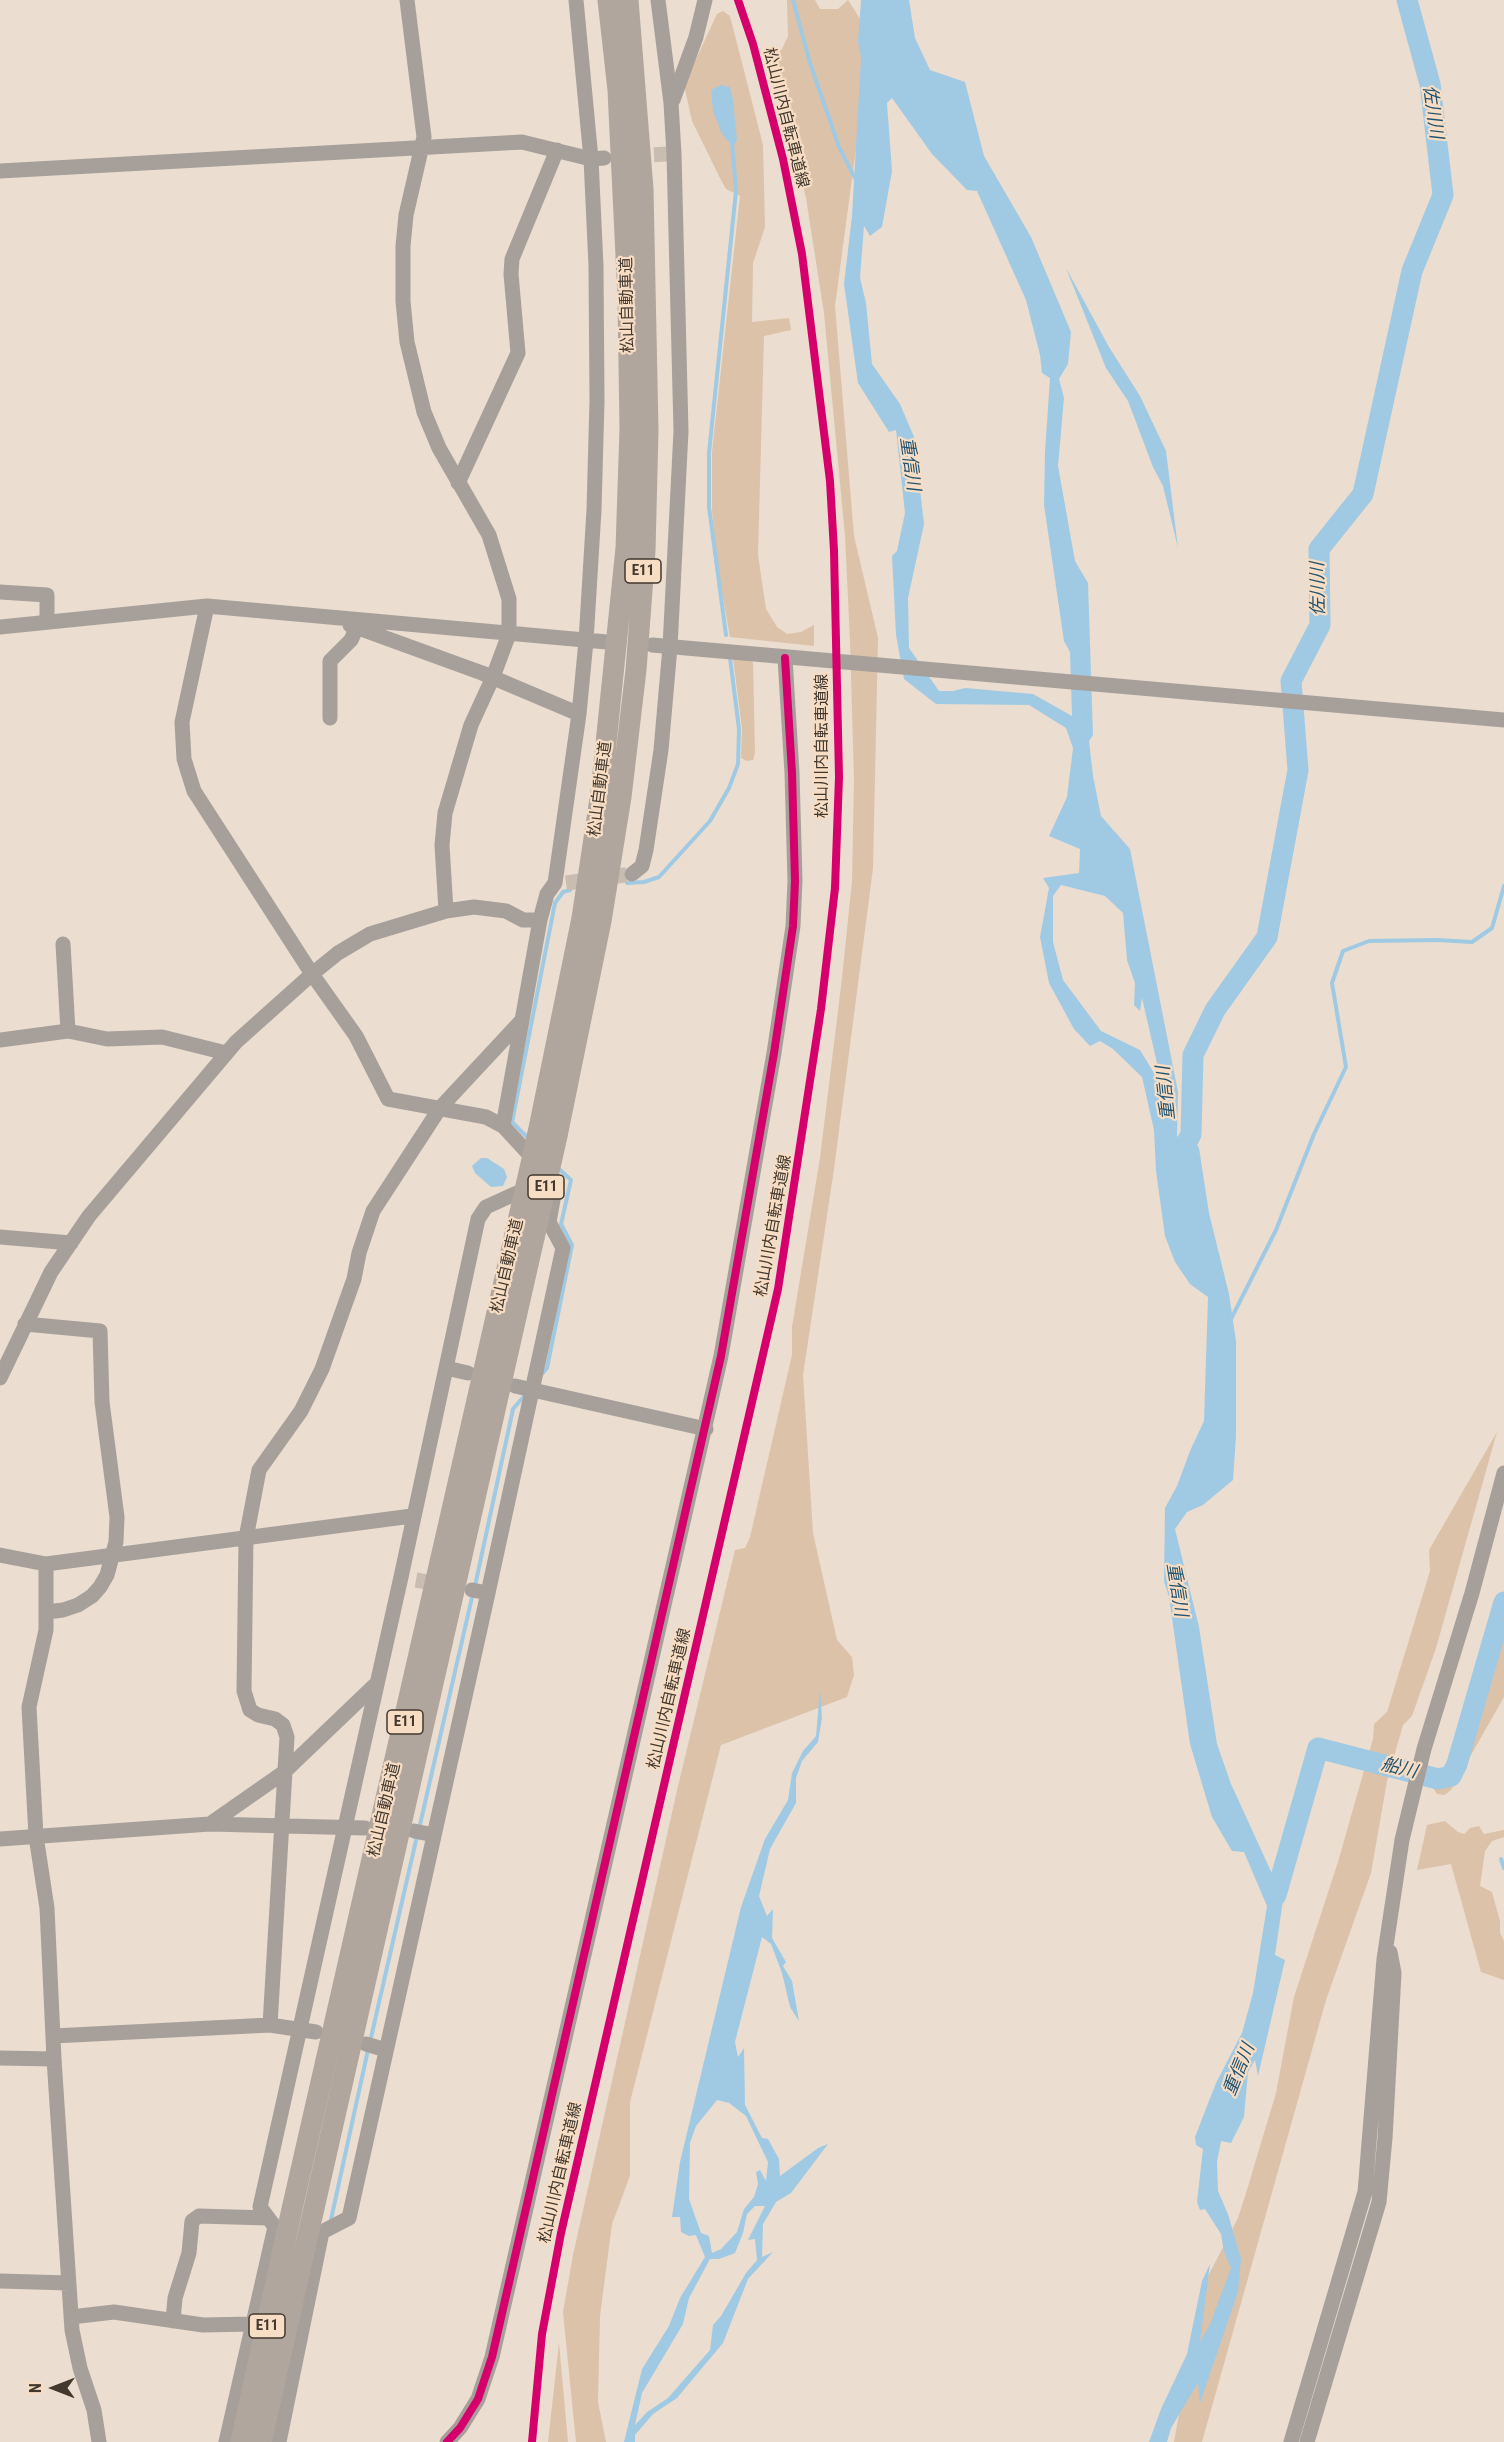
<!DOCTYPE html>
<meta charset="utf-8">
<style>
body{margin:0}
#map{position:relative;width:1504px;height:2442px;overflow:hidden;background:#ebddd0;font-family:"Roboto Condensed",sans-serif}
canvas{display:block}
.north{position:absolute;left:24px;top:2358px;width:60px;height:60px;-webkit-text-stroke:4px #f7ddc4;paint-order:stroke;rotate:270deg;font-size:16px;font-weight:700;line-height:24px;text-align:center;color:#42382e}
.north::after{content:'';display:block;margin:auto;width:21px;height:27px;background:#42382e;clip-path:polygon(50% 0,100% 100%,50% 72%,0 100%)}
</style>
<div id="map">
<canvas width="1504" height="2442"></canvas>
<div class="north">N</div>
</div>
<script>
const g = document.querySelector('canvas').getContext('2d');
g.lineJoin = 'round';
function fill(path, color) { g.fillStyle = color; g.fill(path, 'evenodd'); }
const poly = rows => new Path2D(rows.map(r => 'M' + r).join(''));
function strokePath(path, color, width, dash) { g.strokeStyle = color; g.lineWidth = width; g.lineCap = dash ? 'butt' : 'round'; g.setLineDash(dash || []); g.stroke(path); }
function write(font, color, halo, rows, align = 'center') {
  g.font = font + ' "Roboto Condensed","Noto Sans JP",sans-serif'; g.lineWidth = 4.5; g.setLineDash([]); g.textBaseline = 'middle'; g.strokeStyle = halo; g.fillStyle = color; for (const [text, x, y, turn = 0] of rows) {
    g.save(); g.translate(x, y); g.rotate((+turn || 0) * Math.PI / 180); g.textAlign = isNaN(turn) ? turn : align; if (halo) g.strokeText(text, 0, 0); g.fillText(text, 0, 0); g.restore();
  }
}
fill(poly([
 [787,0,815,0,820,9,838,9,848,0,871,36,835,306,854,536,878,638,873,868,834,1169,803,1375,813,1533,837,1640,852,1657,854,1675,847,1697,721,1745,630,2102,630,2176,612,2224,600,2316,598,2402,606,2442,576,2442,563,2312,573,2255,678,1786,735,1550,745,1548,750,1537,792,1355,792,1327,820,1158,842,978,852,881,854,779,850,641,845,536,824,313,806,198,772,60,782,49,788,36],
 [723,11,730,16,763,145,765,227,753,263,752,322,789,318,791,330,764,336,758,555,766,609,777,627,787,634,801,632,814,625,814,646,730,637,716,558,712,509,712,452,740,196,726,189,720,178,692,121,684,85,717,14],
 [733,658,750,660,753,663,755,753,753,760,747,761,741,758,742,729],
 [1497,1432,1436,1648,1412,1716,1403,1725,1387,1781,1371,1873,1326,2000,1202,2442,1174,2442,1202,2288,1238,2218,1246,2193,1276,2093,1294,1997,1338,1862,1373,1739,1374,1724,1387,1712,1430,1571,1429,1550],
 [1504,1615,1504,1697,1451,1790,1444,1795,1437,1794,1433,1788,1435,1784,1451,1778,1456,1771],
 [1445,1821,1458,1832,1464,1834,1470,1828,1479,1826,1484,1834,1504,1830,1504,1837,1492,1841,1485,1851,1480,1886,1492,1892,1500,1921,1500,1933,1504,1941,1504,1980,1481,1972,1451,1864,1417,1870,1427,1825],
 [559,2343,568,2442,548,2442]
]), '#dcc2a8');
fill(poly([
 [861,0,909,0,915,38,930,70,965,82,984,156,1031,237,1071,332,1068,364,1059,379,1064,398,1058,466,1075,561,1088,583,1093,735,1089,741,1093,776,1101,816,1130,849,1178,1092,1177,1137,1186,1128,1199,1148,1209,1213,1229,1294,1236,1341,1236,1436,1233,1480,1203,1505,1187,1512,1175,1529,1199,1627,1217,1744,1231,1784,1274,1878,1284,1893,1275,1955,1285,1960,1258,2076,1255,2060,1248,2072,1244,2117,1231,2143,1221,2141,1217,2162,1218,2191,1228,2214,1241,2259,1238,2292,1200,2403,1198,2383,1171,2428,1167,2442,1149,2442,1161,2409,1187,2354,1202,2281,1210,2264,1200,2342,1210,2324,1231,2268,1224,2252,1221,2234,1205,2209,1200,2210,1197,2202,1203,2149,1196,2145,1195,2137,1216,2083,1242,2033,1253,1993,1267,1906,1244,1852,1232,1851,1212,1817,1190,1744,1169,1597,1164,1581,1165,1508,1177,1486,1190,1451,1204,1421,1208,1297,1190,1284,1175,1262,1165,1236,1156,1171,1154,1130,1142,1077,1113,1049,1100,1041,1090,1046,1074,1029,1049,983,1040,937,1049,888,1043,878,1079,873,1080,849,1049,836,1067,797,1073,748,1066,728,1029,705,936,704,904,679,896,635,892,556,897,551,905,513,896,430,889,432,858,383,844,284,852,216,861,58,858,41],
 [892,98,932,154,967,190,977,191,1026,300,1040,355,1042,373,1050,378,1045,452,1044,505,1064,641,1070,652,1072,716,1033,694,965,688,953,691,939,691,909,648,908,598,924,524,914,437,900,404,872,364,866,303,860,278,864,226,870,236,882,227,892,171,887,103],
 [1061,885,1105,896,1123,913,1127,960,1135,983,1134,1005,1140,1011,1142,998,1157,1063,1154,1073,1140,1050,1101,1031,1063,980,1053,942,1053,896],
 [721,85,730,87,733,100,737,140,733,147,722,134,713,111,711,90],
 [1066,268,1109,347,1140,396,1166,451,1178,548,1163,486,1153,467,1128,401,1106,368],
 [481,1158,487,1158,504,1169,507,1177,503,1186,491,1187,475,1173,472,1166],
 [820,1689,822,1718,818,1742,802,1761,796,1778,796,1803,770,1849,759,1896,767,1916,773,1909,772,1938,786,1962,783,1966,792,1981,799,2021,790,2007,782,1973,771,1944,762,1937,735,2042,738,2057,744,2048,745,2105,762,2138,768,2139,779,2159,780,2176,818,2148,828,2144,791,2193,776,2202,763,2224,762,2257,773,2252,748,2279,723,2343,677,2398,653,2414,635,2435,635,2442,624,2442,642,2369,669,2326,680,2298,705,2257,696,2235,689,2236,681,2232,680,2217,672,2217,680,2162,741,1907,765,1839,788,1800,792,1773,803,1751,816,1736],
 [717,2100,729,2103,746,2116,768,2162,766,2181,760,2170,756,2172,758,2184,754,2197,744,2209,737,2232,721,2249,712,2253,709,2236,701,2233,689,2199,690,2143,696,2126],
 [755,2206,765,2206,748,2240,755,2239,757,2260,746,2273,721,2316,713,2325,710,2350,668,2398,647,2412,635,2425,642,2393,683,2324,689,2298,710,2259,719,2259,735,2253,743,2233,747,2214]
]), '#a0cae3');
strokePath(poly([
 [793,0,810,63,839,147,856,180],
 [726,635,709,507,709,453,736,191,732,142],
 [627,883,644,882,659,877,710,821,729,788,738,764,739,729,730,658],
 [530,1140,512,1122,555,903,563,892,570,890],
 [1231,1319,1276,1230,1314,1134,1346,1067,1332,983,1343,951,1369,941,1437,940,1472,942,1492,928,1504,886],
 [541,1375,547,1368,572,1245,561,1224,571,1180,558,1168],
 [475,1586,513,1409,525,1395],
 [419,1829,473,1593],
 [1501,1859,1504,1868],
 [370,2042,417,1836],
 [330,2224,368,2050]
]), '#a0cae3', 4);
strokePath(poly([
 [1178,1160,1191,1134,1193,1055,1215,1010,1267,937,1298,770,1291,681,1320,625,1319,549,1363,494,1412,271,1443,195,1430,84,1407,0],
 [1276,1895,1318,1748,1438,1779,1451,1776,1457,1764,1504,1602]
]), '#a0cae3', 21);
strokePath(poly([
 [631,156,667,154],
 [566,883,632,874],
 [416,1580,445,1585]
]), '#c9bcb0', 15, [15, 8]);
strokePath(poly([
 [407,0,424,137,406,215,403,246,403,301,407,342,424,412,439,448,489,535,509,599,509,634,493,677,471,725,445,813,442,845,446,911],
 [673,100,696,37,705,0],
 [0,171,522,142,591,159,604,158],
 [458,483,518,353,511,274,512,259,557,150],
 [0,592,47,595,47,621],
 [207,606,182,722,184,759,194,791,312,974,356,1036,388,1099,486,1117,503,1126],
 [350,625,482,673,579,714],
 [0,627,207,606,607,642],
 [652,645,1504,720],
 [330,718,330,661,351,640,357,627],
 [632,874,642,866,646,850,661,750,670,647,681,431,674,154,671,103,658,0],
 [63,944,68,1031],
 [0,1040,68,1031,107,1039,162,1037,226,1053],
 [538,1164,503,1126,540,920,547,894,555,883,579,714,586,641,594,510,597,401,596,266,591,159,576,0],
 [0,1237,71,1243],
 [25,1324,100,1331,102,1402,117,1517,116,1542,107,1575,100,1587,92,1596,78,1605,63,1610,47,1612],
 [446,1368,468,1373],
 [0,1378,51,1272,89,1216,236,1042,312,974,338,953,370,934,446,911,474,907,506,911,523,920,540,920],
 [515,1386,706,1429],
 [0,1555,46,1564,412,1516],
 [46,1564,46,1630,29,1707,36,1836,47,1908,54,2059,72,2330,80,2368,94,2410,99,2442],
 [488,1593,563,1248,549,1222,555,1189],
 [210,1824,365,1828],
 [414,1831,434,1835],
 [0,1839,210,1824,283,1773,375,1685],
 [270,2025,287,1737,283,1725,275,1719,258,1715,250,1710,244,1691,246,1538,259,1470,301,1411,322,1369,354,1279,359,1253,373,1211,440,1108,522,1020],
 [53,2036,270,2025,316,2032],
 [366,2044,386,2050],
 [0,2058,54,2059],
 [0,2281,69,2283],
 [71,2317,114,2312,203,2325,253,2324],
 [173,2321,175,2298,189,2253,192,2221,199,2216,268,2218],
 [226,2442,275,2227,260,2207,401,1577,478,1219,486,1207,530,1187],
 [279,2442,322,2232,349,2218,488,1593,472,1590],
 [447,2442,460,2428,478,2399,492,2357,721,1356,774,1053,793,926,795,881,792,773,785,658],
 [1291,2442,1365,2192,1384,1959,1402,1840,1424,1749,1472,1593,1504,1473],
 [1307,2442,1379,2202,1385,2138,1394,1973,1390,1952]
]), '#a7a09a', 15);
strokePath(poly([
 [538,1133,582,918,601,792,626,548,630,429,628,298,618,90,608,0],
 [557,1136,601,921,621,797,636,670,645,551,648,430,643,189,628,0],
 [241,2442,292,2209,515,1234],
 [261,2442,534,1238]
]), '#b1a69d', 21);
strokePath(poly([
 [515,1234,538,1133],
 [534,1238,557,1136]
]), '#b1a69d', 21);
strokePath(poly([
 [447,2442,460,2428,478,2399,492,2357,721,1356,774,1053,793,926,795,881,792,773,785,658],
 [532,2442,542,2334,561,2233,778,1289,821,1009,835,888,839,777,834,551,830,481,802,254,783,159,753,44,738,0]
]), '#d6006c', 8);
for (const [x, y, w] of [
 [643,571,36],
 [546,1187,36],
 [405,1722,36],
 [267,2326,36]
]) { const box = new Path2D(); box.roundRect(x - w / 2, y - 12, w, 24, 4.5); g.fillStyle = '#f7ddc4'; g.fill(box); strokePath(box, '#42382e', 1.5); }
write('bold 15px', '#42382e', null, [
 ["E11",643,571],
 ["E11",546,1187],
 ["E11",405,1722],
 ["E11",267,2326]
]);
write('16px', '#42382e', '#f7ddc4', [
 ["松山川内自転車道線",785,118,76],
 ["松山自動車道",628,305,-91],
 ["松山川内自転車道線",823,746,-90],
 ["松山自動車道",601,789,-83],
 ["松山川内自転車道線",774,1226,-80],
 ["松山自動車道",508,1266,-77],
 ["松山川内自転車道線",670,1699,-77],
 ["松山自動車道",385,1810,-77],
 ["松山川内自転車道線",561,2173,-77]
]);
write('italic 18px', '#215470', '#f7ddc4', [
 ["佐川川",1432,112,82],
 ["重信川",909,464,82],
 ["佐川川",1319,589,-91],
 ["重信川",1167,1093,-96],
 ["重信川",1176,1590,81],
 ["船川",1399,1769,14],
 ["重信川",1240,2070,-68]
]);
</script>
